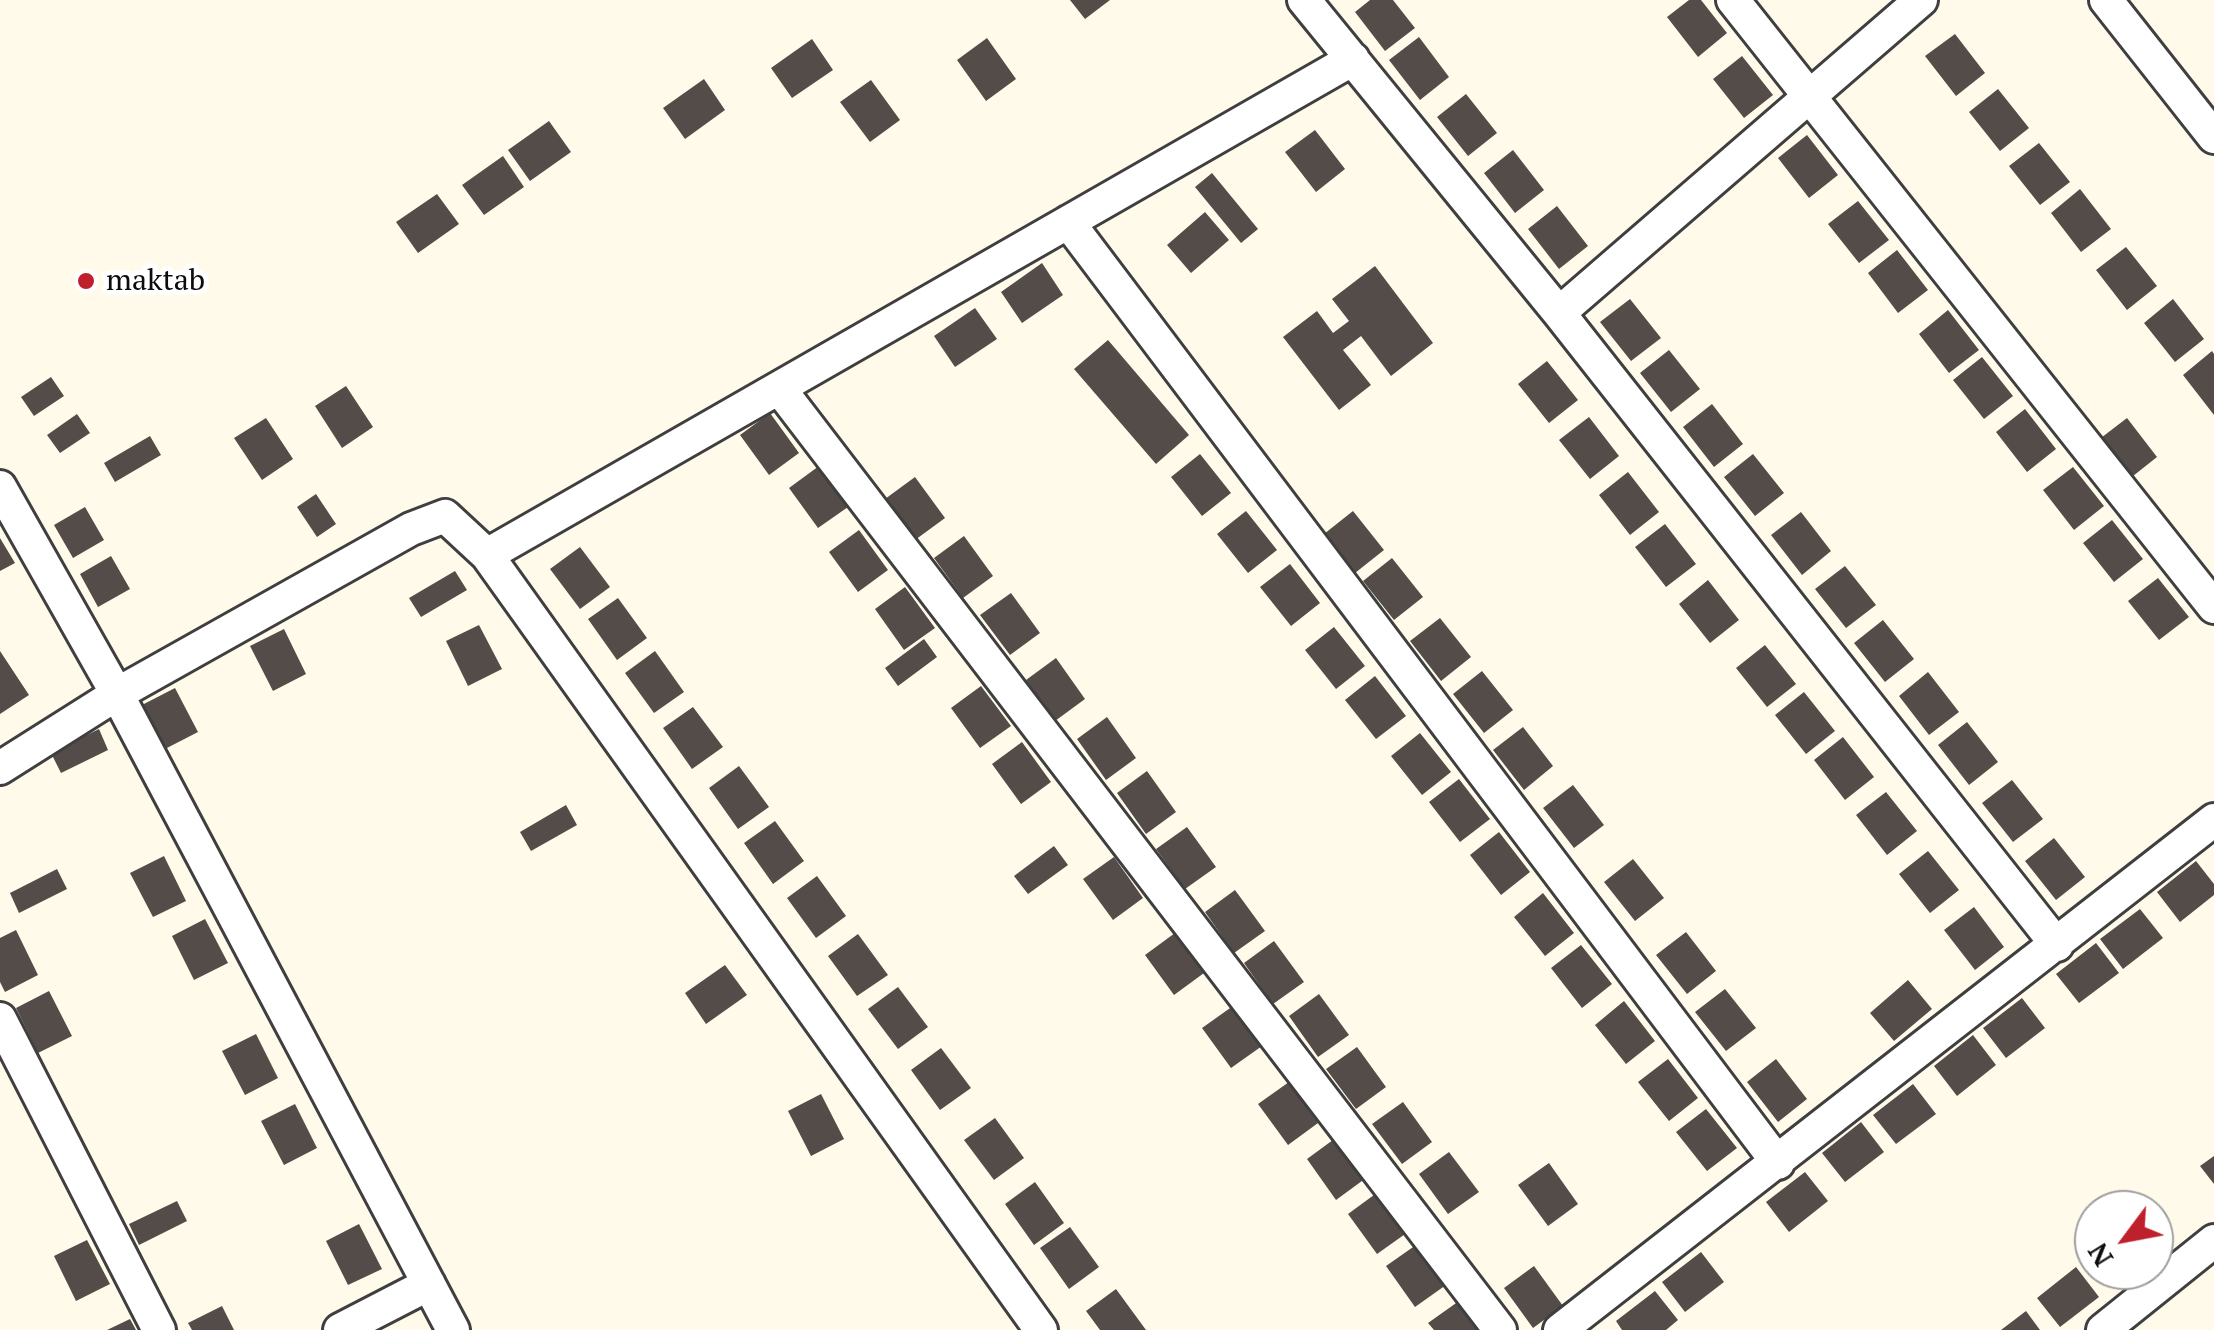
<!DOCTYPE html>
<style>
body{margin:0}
#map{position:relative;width:2214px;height:1330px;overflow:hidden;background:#fffaea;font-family:"PT Serif",serif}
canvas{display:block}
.north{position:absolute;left:2074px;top:1190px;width:100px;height:100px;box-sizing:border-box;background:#fff;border:2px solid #9e9e9e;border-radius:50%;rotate:238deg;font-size:28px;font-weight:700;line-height:40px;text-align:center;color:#0c0c0c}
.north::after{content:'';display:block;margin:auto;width:35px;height:45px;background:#be212b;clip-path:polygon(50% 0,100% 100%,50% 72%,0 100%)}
</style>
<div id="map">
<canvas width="2214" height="1330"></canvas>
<div class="north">N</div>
</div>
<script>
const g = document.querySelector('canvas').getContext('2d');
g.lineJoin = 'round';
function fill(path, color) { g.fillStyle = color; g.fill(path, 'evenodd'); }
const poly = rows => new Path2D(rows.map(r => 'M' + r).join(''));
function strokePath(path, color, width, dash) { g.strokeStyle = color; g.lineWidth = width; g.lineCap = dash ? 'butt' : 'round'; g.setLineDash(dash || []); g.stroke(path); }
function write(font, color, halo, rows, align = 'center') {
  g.font = font + ' "PT Serif",serif'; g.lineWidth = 10; g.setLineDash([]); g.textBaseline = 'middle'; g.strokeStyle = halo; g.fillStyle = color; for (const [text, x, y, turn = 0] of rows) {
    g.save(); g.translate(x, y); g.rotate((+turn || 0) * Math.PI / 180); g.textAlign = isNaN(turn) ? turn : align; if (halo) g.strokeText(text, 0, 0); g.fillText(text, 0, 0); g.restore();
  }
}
fill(poly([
 [1070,0,1110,0,1085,19],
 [1370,0,1393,0,1415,28,1385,51,1355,12],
 [1689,0,1701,0,1727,33,1698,57,1667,17],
 [1955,34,1985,73,1956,96,1925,56],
 [1419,37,1449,77,1420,100,1389,60],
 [987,38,1016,79,986,101,957,60],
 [812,39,833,70,792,98,771,68],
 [1742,56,1773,95,1744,118,1713,79],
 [704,79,725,110,685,139,663,108],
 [871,80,900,120,870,142,840,102],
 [1998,89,2029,128,2000,151,1969,112],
 [1466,94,1497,133,1468,156,1437,117],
 [549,121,571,152,530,181,508,150],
 [1315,130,1345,169,1316,192,1285,152],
 [1807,135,1838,175,1809,198,1778,158],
 [2039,143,2070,182,2040,205,2009,166],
 [1513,150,1544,190,1515,213,1484,173],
 [503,156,524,187,484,215,462,185],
 [1212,173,1258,229,1241,243,1195,187],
 [2080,189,2111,229,2081,252,2051,213],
 [437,194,459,224,418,253,396,222],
 [1858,201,1889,240,1859,263,1828,224],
 [1557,206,1588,246,1559,269,1528,229],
 [1205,212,1229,240,1191,273,1167,245],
 [2126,247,2157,286,2127,310,2096,270],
 [1897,250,1928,290,1898,313,1868,273],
 [1042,263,1063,295,1022,323,1001,292],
 [1375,266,1433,343,1391,376,1361,336,1343,350,1371,385,1339,410,1283,337,1317,311,1333,333,1349,321,1332,299],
 [1630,299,1661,338,1631,361,1600,322],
 [2173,299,2204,339,2175,362,2144,323],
 [975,308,997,339,955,367,934,336],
 [1948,310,1979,350,1949,373,1919,334],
 [1108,340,1189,435,1156,464,1074,369],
 [1669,350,1700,389,1671,412,1640,373],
 [2212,351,2214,354,2214,415,2183,375],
 [1982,357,2013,396,1984,419,1953,380],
 [1547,361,1578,400,1549,423,1518,384],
 [51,377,64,396,34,416,21,397],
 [346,386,373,427,342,448,315,406],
 [1712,404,1743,444,1714,467,1683,427],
 [2025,409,2056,449,2027,472,1996,432],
 [770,413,799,453,769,475,740,435],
 [77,414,90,433,60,453,47,435],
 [1589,417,1619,456,1590,479,1559,440],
 [266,418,293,459,262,480,234,438],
 [2127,418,2157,457,2128,480,2097,441],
 [150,436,161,455,115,482,104,463],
 [1200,454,1231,493,1202,516,1171,477],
 [1753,454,1784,493,1755,516,1724,477],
 [819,466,848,507,818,528,789,488],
 [2073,467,2104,506,2074,530,2043,490],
 [1628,472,1659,512,1630,535,1599,495],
 [915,477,945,518,915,540,885,499],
 [316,494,336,524,317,537,297,507],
 [85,507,104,540,73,558,54,525],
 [1246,511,1277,550,1248,573,1217,534],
 [1353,511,1384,550,1355,573,1324,534],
 [1801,512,1831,551,1802,575,1771,535],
 [2112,520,2143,559,2114,582,2083,543],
 [1665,524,1696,564,1666,587,1635,547],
 [859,530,888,570,858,592,829,552],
 [964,536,993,576,963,598,934,558],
 [0,538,15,563,0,571],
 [580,547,610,587,580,609,550,569],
 [111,556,130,589,98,607,80,574],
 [1392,558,1423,597,1394,620,1363,581],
 [1290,564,1320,603,1291,626,1260,587],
 [1845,566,1876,605,1846,628,1815,589],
 [455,571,467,590,421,617,409,598],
 [2158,578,2189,617,2159,640,2128,601],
 [1708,580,1739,620,1710,643,1679,604],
 [905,587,935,628,904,650,875,609],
 [1011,593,1040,633,1010,655,980,615],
 [618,598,647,638,617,660,588,619],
 [1440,618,1471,657,1441,681,1410,641],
 [1883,620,1914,659,1885,682,1854,643],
 [479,625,502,669,468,686,446,641],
 [1334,627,1365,666,1336,689,1305,650],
 [284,629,306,674,273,691,250,646],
 [924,639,937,657,898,686,885,668],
 [1765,645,1796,684,1767,707,1736,668],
 [0,651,29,695,0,714],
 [655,651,684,692,654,713,625,673],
 [1056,658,1085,699,1055,721,1026,680],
 [1482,671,1513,710,1484,733,1453,694],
 [1928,672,1959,712,1929,735,1899,696],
 [1375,676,1406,716,1376,739,1345,700],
 [981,686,1011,726,980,748,951,708],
 [175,688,198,732,165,749,142,705],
 [1804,692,1835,731,1806,754,1775,715],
 [693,707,723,747,692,769,663,728],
 [1107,717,1136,758,1106,780,1077,739],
 [1967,722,1998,762,1969,785,1938,745],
 [1523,727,1553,766,1524,790,1493,750],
 [99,729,108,750,61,773,51,753],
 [1420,733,1451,772,1422,795,1391,756],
 [1843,737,1874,777,1845,800,1814,760],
 [1022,742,1051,782,1021,804,992,764],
 [739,766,769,807,738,829,709,788],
 [1147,771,1176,812,1146,834,1117,793],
 [1459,779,1490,819,1460,842,1429,802],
 [2012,780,2043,819,2013,842,1982,803],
 [1573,785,1604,825,1574,848,1543,808],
 [1886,792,1917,831,1887,855,1856,815],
 [566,805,577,825,531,851,520,832],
 [775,821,804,861,773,884,744,843],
 [1187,827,1216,867,1185,889,1156,849],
 [1499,832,1530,872,1501,895,1470,855],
 [2054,838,2085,877,2056,900,2025,861],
 [1054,846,1068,865,1028,894,1014,876],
 [1928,851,1959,890,1930,913,1899,874],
 [164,856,186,901,153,917,130,873],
 [1114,857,1143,898,1113,920,1083,879],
 [1633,859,1664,898,1635,921,1604,882],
 [2196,861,2214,884,2214,895,2180,922,2157,892],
 [57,869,67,889,19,913,10,893],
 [817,876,846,916,816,938,787,898],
 [1235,890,1265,931,1234,953,1205,912],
 [1543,893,1574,933,1545,956,1514,917],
 [1974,907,2004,947,1975,970,1944,930],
 [2140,909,2163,938,2123,969,2100,939],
 [205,919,228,963,194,980,172,936],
 [16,930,38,975,5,992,0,982,0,938],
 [1686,932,1716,971,1687,994,1656,955],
 [1175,933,1204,973,1174,995,1145,955],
 [858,934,888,975,857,996,828,956],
 [1274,941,1304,982,1273,1004,1244,963],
 [2096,943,2119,973,2079,1003,2056,974],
 [1581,945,1612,984,1582,1008,1551,968],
 [725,965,747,995,706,1024,685,993],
 [1908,980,1932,1009,1894,1041,1870,1013],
 [898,987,928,1027,898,1049,868,1009],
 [1725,989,1756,1028,1726,1051,1695,1012],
 [49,991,72,1036,38,1053,16,1008],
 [1319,994,1349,1035,1318,1057,1289,1016],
 [2022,998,2045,1028,2006,1058,1983,1028],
 [1624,1001,1655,1041,1626,1064,1595,1025],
 [1233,1006,1262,1046,1231,1068,1202,1028],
 [256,1034,278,1078,245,1095,222,1051],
 [1973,1035,1996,1065,1957,1096,1934,1066],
 [1357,1047,1386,1087,1356,1109,1326,1069],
 [941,1048,971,1088,940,1110,911,1070],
 [1668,1059,1698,1098,1669,1121,1638,1082],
 [1776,1059,1807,1099,1778,1122,1747,1082],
 [1289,1082,1318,1123,1288,1145,1258,1104],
 [1913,1084,1936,1114,1896,1144,1873,1115],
 [821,1094,844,1139,811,1156,788,1111],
 [1403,1102,1432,1142,1402,1164,1372,1124],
 [295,1104,317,1148,284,1165,261,1121],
 [1706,1109,1737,1148,1707,1171,1676,1132],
 [995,1118,1024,1158,994,1180,964,1140],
 [1861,1122,1884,1152,1845,1182,1822,1153],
 [1337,1137,1366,1178,1336,1200,1307,1159],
 [1449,1152,1479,1192,1448,1214,1419,1174],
 [2214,1156,2214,1184,2200,1166],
 [1549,1163,1578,1204,1548,1226,1518,1185],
 [1805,1172,1828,1201,1789,1232,1766,1202],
 [1035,1182,1064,1223,1034,1245,1005,1204],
 [1378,1192,1408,1232,1377,1254,1348,1214],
 [177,1201,187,1221,139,1245,129,1224],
 [359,1224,382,1269,348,1285,326,1241],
 [1070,1227,1099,1267,1069,1289,1040,1248],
 [87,1240,110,1284,76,1301,54,1256],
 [1416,1245,1446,1285,1415,1307,1386,1266],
 [1701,1252,1724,1282,1685,1312,1662,1282],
 [1534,1266,1563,1306,1533,1328,1504,1288],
 [2076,1267,2099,1297,2060,1327,2037,1298],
 [1116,1289,1146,1330,1100,1330,1086,1311],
 [1655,1291,1678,1320,1666,1330,1622,1330,1616,1321],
 [1459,1301,1480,1330,1434,1330,1428,1323],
 [222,1306,234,1330,192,1330,188,1323],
 [2026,1311,2040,1330,2001,1330],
 [130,1319,136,1330,107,1330]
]), '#544c48');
const minor = poly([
 [1304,0,1559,313,2057,945],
 [1733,0,2214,607],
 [2106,0,2214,137],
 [1068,222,1778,1163],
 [1559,313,1921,0],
 [779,388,1500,1330],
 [0,487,117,694,453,1330],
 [487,555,1353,59],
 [0,768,117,694,411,529,445,516,487,555,1041,1330],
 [0,1019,159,1330],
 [340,1330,429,1284],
 [1560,1330,2214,820],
 [2103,1330,2214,1241]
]);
strokePath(minor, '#3f3f3f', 38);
strokePath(minor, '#fff', 32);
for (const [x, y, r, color] of [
 [86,281,10,"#be212b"]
]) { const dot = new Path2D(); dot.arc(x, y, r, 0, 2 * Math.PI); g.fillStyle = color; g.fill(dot); strokePath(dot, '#fff', 4); }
write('30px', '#0c0c0c', '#fff', [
 ["maktab",106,281]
], 'left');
</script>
